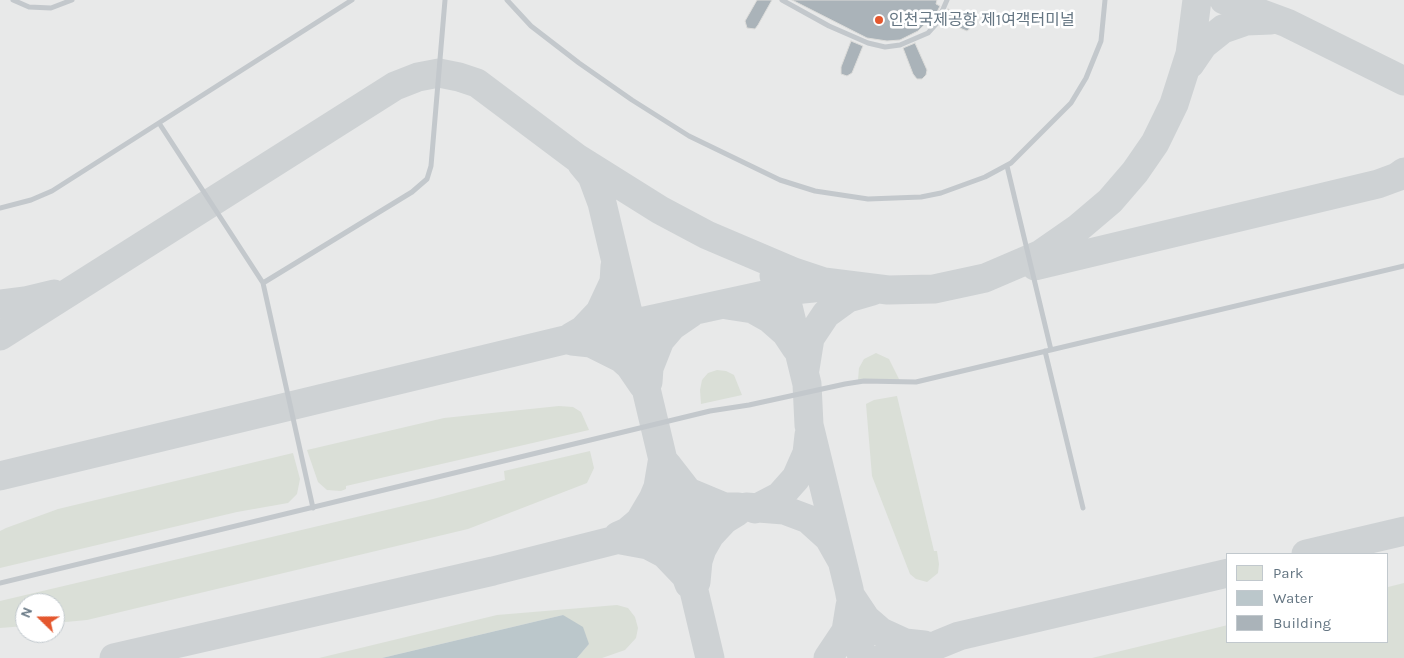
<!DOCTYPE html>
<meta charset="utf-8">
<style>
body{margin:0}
#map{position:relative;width:1404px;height:658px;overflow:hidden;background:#fafaf8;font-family:Karla,sans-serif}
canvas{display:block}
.legend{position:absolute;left:1226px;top:553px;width:162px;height:90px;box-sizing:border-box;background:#fff;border:1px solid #c1c8cd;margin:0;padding:6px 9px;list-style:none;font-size:15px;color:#657683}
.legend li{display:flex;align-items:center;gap:10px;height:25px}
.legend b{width:25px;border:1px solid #c1c8cd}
.north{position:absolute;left:15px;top:593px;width:50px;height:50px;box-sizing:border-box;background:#fff;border:1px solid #c1c8cd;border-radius:50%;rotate:292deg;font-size:14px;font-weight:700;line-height:20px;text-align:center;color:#657683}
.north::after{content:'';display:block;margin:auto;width:18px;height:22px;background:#e4572e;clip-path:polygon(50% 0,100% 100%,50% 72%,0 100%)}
</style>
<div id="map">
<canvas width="1404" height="658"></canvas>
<ul class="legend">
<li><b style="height:14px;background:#dadfd7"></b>Park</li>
<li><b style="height:14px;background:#bbc7cb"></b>Water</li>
<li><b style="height:14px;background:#aab3b9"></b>Building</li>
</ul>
<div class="north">N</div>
</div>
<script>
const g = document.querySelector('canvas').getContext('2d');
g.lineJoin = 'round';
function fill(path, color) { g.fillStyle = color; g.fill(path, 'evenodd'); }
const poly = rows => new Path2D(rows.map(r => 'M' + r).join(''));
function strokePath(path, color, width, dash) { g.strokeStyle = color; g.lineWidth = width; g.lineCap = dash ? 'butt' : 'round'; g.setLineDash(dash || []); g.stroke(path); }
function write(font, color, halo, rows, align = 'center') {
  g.font = font + ' Karla,"Noto Sans KR",sans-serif'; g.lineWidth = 5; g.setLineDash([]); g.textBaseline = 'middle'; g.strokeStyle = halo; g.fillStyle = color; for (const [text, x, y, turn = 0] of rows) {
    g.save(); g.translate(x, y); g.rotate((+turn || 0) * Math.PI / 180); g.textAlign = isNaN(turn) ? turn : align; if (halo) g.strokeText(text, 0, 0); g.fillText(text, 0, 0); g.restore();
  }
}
fill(poly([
 [0,0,1404,0,1404,658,0,658],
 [1228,554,1388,554,1388,642,1228,642],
 [25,603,55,603,55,633,25,633]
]), '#e8e9e9');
fill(poly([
 [876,353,889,359,900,381,858,380,859,368,864,359],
 [717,370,726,371,734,375,742,395,701,404,700,390,702,380,708,373],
 [897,396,934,551,937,551,939,564,938,573,927,582,916,579,910,574,872,476,866,404,874,400],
 [559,406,573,407,581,412,589,430,346,486,346,489,341,491,327,490,318,482,307,450,444,418],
 [590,451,594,468,587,483,468,529,87,620,55,623,55,603,25,603,25,626,0,628,0,601,433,499,505,480,504,471],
 [293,453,300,479,297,494,288,503,237,512,0,568,0,531,6,528,58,509],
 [1404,583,1404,658,1092,658,1228,625,1228,642,1388,642,1388,587],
 [617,605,628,608,635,617,638,628,636,638,625,650,602,658,577,658,589,644,563,615,382,658,319,658,497,615]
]), '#dadfd7');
fill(poly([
 [563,615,583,627,589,644,577,658,382,658]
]), '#bbc7cb');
strokePath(poly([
 [1224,0,1287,23,1404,81],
 [1190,64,1203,45,1223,29,1246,21,1271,20],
 [582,164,592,176,602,203,710,658],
 [1035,266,1378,184,1397,177,1404,172],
 [774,276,786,298,807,384,809,425,849,589,862,658],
 [0,304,25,301,54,294],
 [727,305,753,309,769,318,786,333,796,348],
 [0,336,395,86,418,77,439,73,459,77,477,83,577,158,660,210,707,235,794,272,824,282,888,290,934,289,985,278,1041,254,1077,229,1110,201,1135,172,1155,143,1174,104,1190,54,1197,0],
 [571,337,583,330,600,312,614,282,615,266],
 [572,341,591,343,621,358,630,366,643,385],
 [805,369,810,338,826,314,848,298,872,291],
 [648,382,649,368,660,340,672,326,691,313],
 [667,465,688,492,724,507,738,507],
 [0,476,631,324,783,291,823,287],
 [755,509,780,496,796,478,807,453,809,435],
 [618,536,627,532,640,521,653,499,658,487,662,463],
 [621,540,648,545,665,554,686,576,689,584],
 [1306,554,1404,531],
 [696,582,698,561,702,549,710,535,724,520,737,512],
 [852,598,866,619,881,632,905,643,924,645],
 [114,658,493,571,746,507,784,510,808,519,829,538,842,561],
 [828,658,846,631,850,606],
 [883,658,937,645,959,636,1228,573]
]), '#ced2d4', 29);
const building = poly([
 [757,0,772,0,758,25,755,29,747,28,745,21,757,0],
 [792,0,937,0,936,4,940,6,934,18,932,17,918,31,900,40,887,41,867,38,792,0],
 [948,9,972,19,972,27,967,31,943,21,948,9],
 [851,41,863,46,852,73,847,76,841,74,841,67,851,41],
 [915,43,927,70,926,75,922,79,917,79,913,74,903,48,915,43]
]);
fill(building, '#aab3b9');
strokePath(building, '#dcdcda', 1);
strokePath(poly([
 [13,0,29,7,51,8,72,0],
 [507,0,531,26,579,63,632,100,689,136,780,180,815,191,868,199,921,197,941,193,985,177,1011,163,1071,103,1086,78,1101,41,1105,0],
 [782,0,829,26,868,43,885,47,900,45,928,33,937,23,947,0],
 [159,123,263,283,313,508],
 [1007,166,1051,350],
 [0,208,31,200,52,191,352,0],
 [263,283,412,192,427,179,431,166,445,0],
 [1045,351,1083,508],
 [0,583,710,411,749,405,845,384,864,381,916,382,1404,266]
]), '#c3c8cc', 5);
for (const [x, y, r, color] of [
 [879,20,5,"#e4572e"]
]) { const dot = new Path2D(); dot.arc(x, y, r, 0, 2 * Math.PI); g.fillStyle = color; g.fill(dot); strokePath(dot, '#fff', 2); }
write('16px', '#657683', '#fff', [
 ["인천국제공항 제1여객터미널",889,20]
], 'left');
</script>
